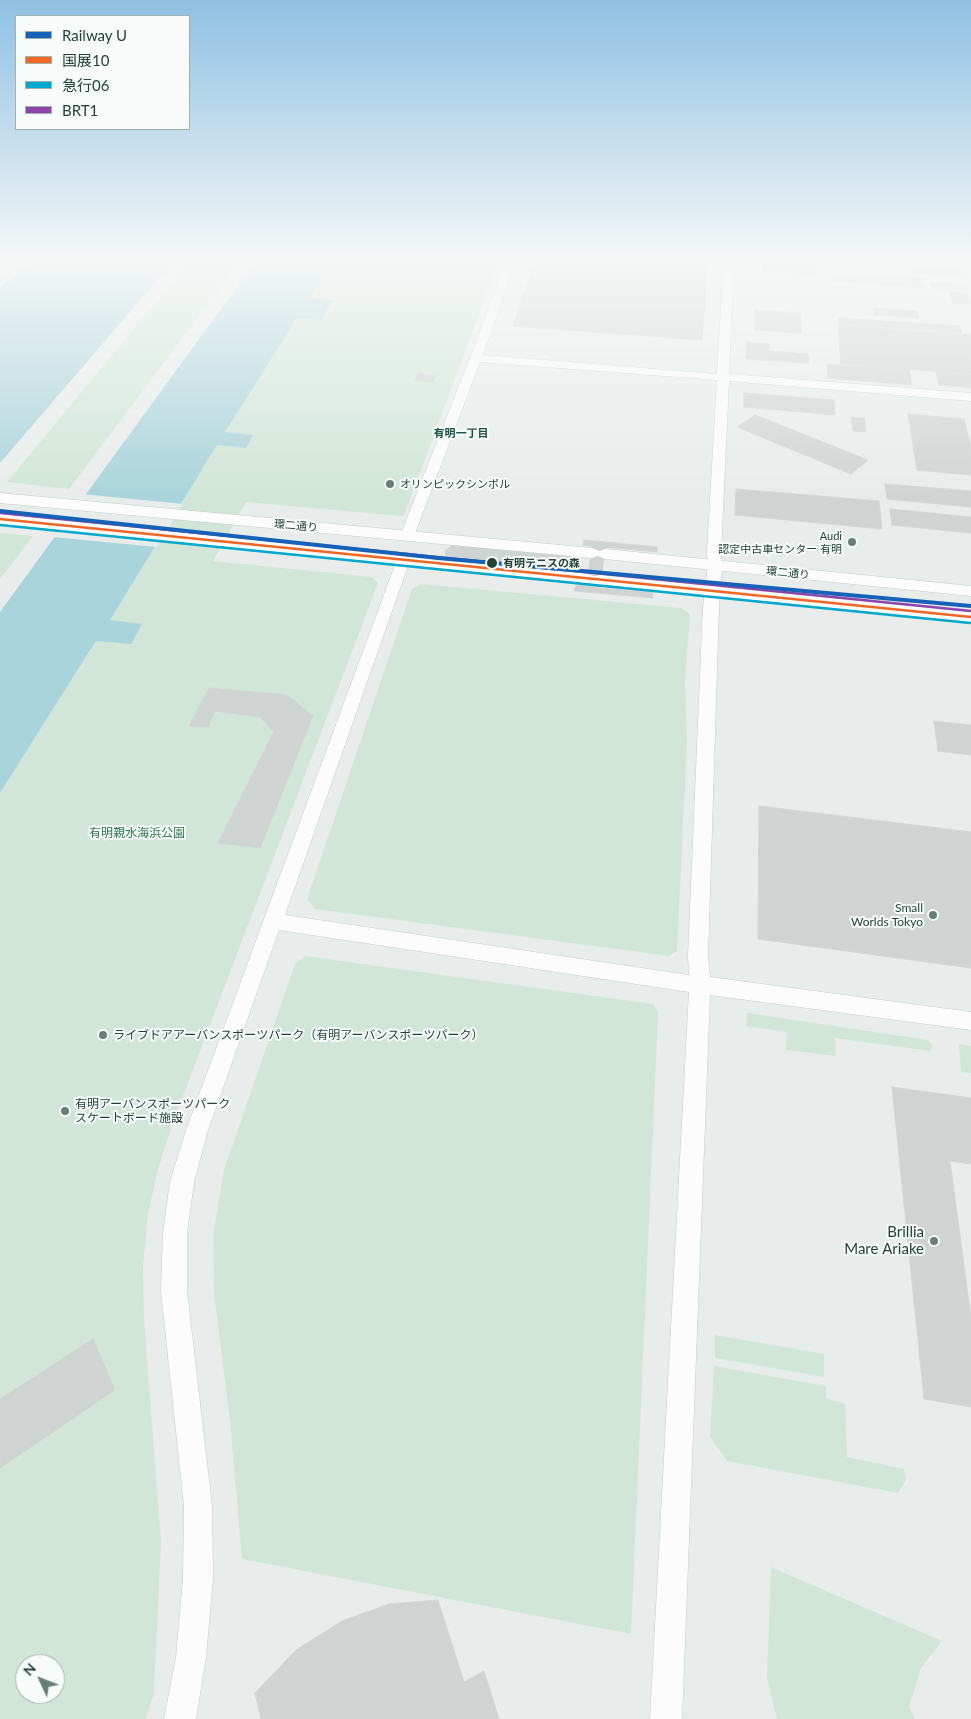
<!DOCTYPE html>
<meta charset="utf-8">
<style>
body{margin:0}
#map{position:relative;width:971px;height:1719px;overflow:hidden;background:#e8edeb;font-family:Lato,"Noto Sans JP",sans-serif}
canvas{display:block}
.legend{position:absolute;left:15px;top:15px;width:175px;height:115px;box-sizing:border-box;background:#f7fbf9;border:1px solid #a3b1ad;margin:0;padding:6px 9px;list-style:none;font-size:15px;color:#24423a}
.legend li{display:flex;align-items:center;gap:10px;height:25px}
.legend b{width:25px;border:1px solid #a3b1ad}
.north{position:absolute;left:15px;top:1654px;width:50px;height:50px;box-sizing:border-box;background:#f7fbf9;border:1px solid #a3b1ad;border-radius:50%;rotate:313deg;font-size:14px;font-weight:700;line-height:20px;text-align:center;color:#24423a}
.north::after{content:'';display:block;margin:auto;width:18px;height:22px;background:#697e78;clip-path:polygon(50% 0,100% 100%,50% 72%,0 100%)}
</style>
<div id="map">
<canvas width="971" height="1719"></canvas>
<ul class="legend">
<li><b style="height:6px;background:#1662b8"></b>Railway U</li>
<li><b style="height:6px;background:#f26522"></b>国展10</li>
<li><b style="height:6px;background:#00a9ce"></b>急行06</li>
<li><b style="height:6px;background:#8e44ad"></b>BRT1</li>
</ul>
<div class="north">N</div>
</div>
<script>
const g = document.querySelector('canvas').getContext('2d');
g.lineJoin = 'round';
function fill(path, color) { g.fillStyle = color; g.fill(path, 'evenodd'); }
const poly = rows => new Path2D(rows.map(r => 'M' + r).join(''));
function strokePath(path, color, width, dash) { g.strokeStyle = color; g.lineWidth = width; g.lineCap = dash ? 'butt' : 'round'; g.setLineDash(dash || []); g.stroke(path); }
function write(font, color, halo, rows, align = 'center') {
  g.font = font + ' Lato,"Noto Sans JP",sans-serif'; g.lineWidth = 4; g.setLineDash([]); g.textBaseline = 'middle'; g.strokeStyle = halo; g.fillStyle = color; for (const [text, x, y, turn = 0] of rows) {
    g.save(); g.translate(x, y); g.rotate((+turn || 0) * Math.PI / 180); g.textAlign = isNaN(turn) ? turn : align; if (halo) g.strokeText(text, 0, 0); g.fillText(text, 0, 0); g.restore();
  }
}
fill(poly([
 [0,256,31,256,0,285],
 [336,256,501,256,404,515,401,516,246,502,213,561,372,577,378,583,172,1125,157,1173,148,1214,143,1266,144,1320,161,1541,154,1693,146,1719,0,1719,0,793,109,621,217,445,246,447,252,435,225,432,297,317,321,319,332,300,309,298],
 [25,1664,55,1664,55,1694,25,1694],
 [212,260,227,262,235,268,69,489,7,482,184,268,195,262],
 [0,533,33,536,0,579],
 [421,584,681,608,690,614,685,680,687,741,677,951,669,956,315,909,307,899,412,589],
 [305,956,653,1004,658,1013,631,1634,242,1559,230,1421,214,1293,213,1236,224,1170,295,964],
 [747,1013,928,1040,932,1045,931,1051,835,1038,836,1056,786,1050,787,1032,746,1026],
 [959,1044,971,1046,971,1073,961,1072],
 [715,1335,824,1354,824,1377,715,1358],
 [714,1366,826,1386,826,1398,845,1404,847,1457,904,1469,906,1480,898,1493,727,1461,710,1436],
 [771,1567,942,1641,921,1668,909,1707,915,1719,777,1719,767,1678]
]), '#d1e6d8');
fill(poly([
 [34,256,188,256,172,263,0,463,0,288],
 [237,256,336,256,310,298,333,300,321,320,297,318,225,432,253,435,246,448,217,445,110,620,142,624,131,644,96,641,0,793,0,612,245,276,250,267,246,261]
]), '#a9d4db');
fill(poly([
 [82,494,183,504,157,547,52,537]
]), '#e8edeb');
const building = poly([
 [536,256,708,256,702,340,513,326,536,256],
 [762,256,816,259,817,274,762,270,762,256],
 [911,265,959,269,962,276,913,273,911,265],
 [846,273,922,278,924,288,833,281,832,277,846,277,846,273],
 [931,282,966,285,967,291,932,288,931,282],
 [949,291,968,293,971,304,952,303,949,291],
 [873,308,917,311,918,318,874,315,873,308],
 [755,310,800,313,801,333,755,330,755,310],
 [838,318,960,326,962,333,839,324,838,318],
 [838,325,971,335,971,374,841,364,838,325],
 [746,342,769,344,770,351,808,354,809,363,746,359,746,342],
 [827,364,909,370,912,385,828,378,827,364],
 [936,372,971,375,971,388,939,385,936,372],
 [419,373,436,376,432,382,414,380,419,373],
 [744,393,834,400,835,415,744,407,744,393],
 [908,414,964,419,971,447,971,475,917,470,908,414],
 [755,415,868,460,851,474,737,427,755,415],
 [851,417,864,418,866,432,853,431,851,417],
 [885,484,971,491,971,507,887,499,885,484],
 [736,489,879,501,882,529,735,515,736,489],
 [890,509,971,517,971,533,892,525,890,509],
 [584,540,657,547,657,552,606,547,599,588,652,592,653,598,574,591,576,585,586,586,593,546,583,545,584,540],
 [455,543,569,554,574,558,576,564,566,574,448,562,445,551,455,543],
 [209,688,287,695,313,716,260,848,218,843,274,732,260,717,215,711,208,727,189,726,209,688],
 [934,721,971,725,971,755,938,751,934,721],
 [759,806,971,832,971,968,758,939,759,806],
 [892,1087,971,1098,971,1164,950,1161,971,1318,971,1407,924,1399,892,1087],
 [93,1339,115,1390,0,1468,0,1399,93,1339],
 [438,1600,464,1682,484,1671,499,1719,261,1719,255,1693,296,1650,342,1621,389,1604,438,1600]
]);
fill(building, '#cfd4d2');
strokePath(building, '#d1d6d4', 1);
const pedestrian = poly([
 [18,256,25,256,0,278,0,273,18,256]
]);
const tertiary = poly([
 [508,256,518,256,483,355,717,374,724,256,734,256,729,374,971,393,971,401,729,381,721,552,722,565,719,606,708,956,710,977,971,1012,971,1030,710,995,682,1719,650,1719,689,992,279,930,208,1130,194,1182,187,1233,187,1291,212,1506,213,1578,206,1657,196,1719,164,1719,176,1657,183,1578,184,1506,161,1291,163,1233,170,1182,186,1130,398,557,408,557,410,560,285,915,689,975,688,956,703,606,708,565,707,552,717,380,480,362,414,536,407,540,400,536,470,358,508,256],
 [965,256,971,256,971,263,967,262,965,256]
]);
const secondary = poly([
 [0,493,592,548,599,551,605,549,971,586,971,596,605,559,598,556,592,558,0,503,0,493],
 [0,514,588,574,594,576,600,575,971,612,971,622,0,524,0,514]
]);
strokePath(pedestrian, '#c5cac8', 1);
strokePath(tertiary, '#c5cac8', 1);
strokePath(secondary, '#c3cbc8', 1);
fill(pedestrian, '#fcfcfc');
fill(tertiary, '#fcfcfc');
fill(secondary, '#fcfcfc');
strokePath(poly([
 [0,519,971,617]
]), '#f26522', 2.5);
strokePath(poly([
 [0,525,970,623]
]), '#00a9ce', 2.5);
strokePath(poly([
 [1,513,971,611]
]), '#8e44ad', 2.5);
strokePath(poly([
 [0,511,438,558,971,606]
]), '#1662b8', 4);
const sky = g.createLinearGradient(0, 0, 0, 497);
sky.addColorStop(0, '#8fc1e3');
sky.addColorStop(0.52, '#f5f7f6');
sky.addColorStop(1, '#f5f7f600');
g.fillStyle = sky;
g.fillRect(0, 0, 971, 497);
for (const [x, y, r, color] of [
 [390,484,5,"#697e78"],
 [852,542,5,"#697e78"],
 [492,563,6,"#24423a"],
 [933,915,5,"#697e78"],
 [103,1035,5,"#697e78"],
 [65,1111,5,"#697e78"],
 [934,1241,5,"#697e78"]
]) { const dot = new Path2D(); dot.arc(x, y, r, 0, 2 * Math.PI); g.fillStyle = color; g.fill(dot); strokePath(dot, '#f7fbf9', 2); }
write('bold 11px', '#1f5548', '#f7fbf9', [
 ["有明一丁目",461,433]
]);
write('11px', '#24423a', '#f7fbf9', [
 ["オリンピックシンボル",400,484],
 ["Audi",842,536,"right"],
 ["認定中古車センター 有明",842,549,"right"]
], 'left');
write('11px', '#24423a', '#f7fbf9', [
 ["環二通り",296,526,5],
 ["環二通り",788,573,6]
]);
write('bold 11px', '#24423a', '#f7fbf9', [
 ["有明テニスの森",503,563]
], 'left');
write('12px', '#2d7a4b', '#f7fbf9', [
 ["有明親水海浜公園",137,833]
]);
write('12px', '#24423a', '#f7fbf9', [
 ["Small",923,908,"right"],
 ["Worlds Tokyo",923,922,"right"],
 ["ライブドアアーバンスポーツパーク（有明アーバンスポーツパーク）",113,1035],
 ["有明アーバンスポーツパーク",75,1104],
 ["スケートボード施設",75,1118]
], 'left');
write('15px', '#24423a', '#f7fbf9', [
 ["Brillia",924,1232],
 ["Mare Ariake",924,1249]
], 'right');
</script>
